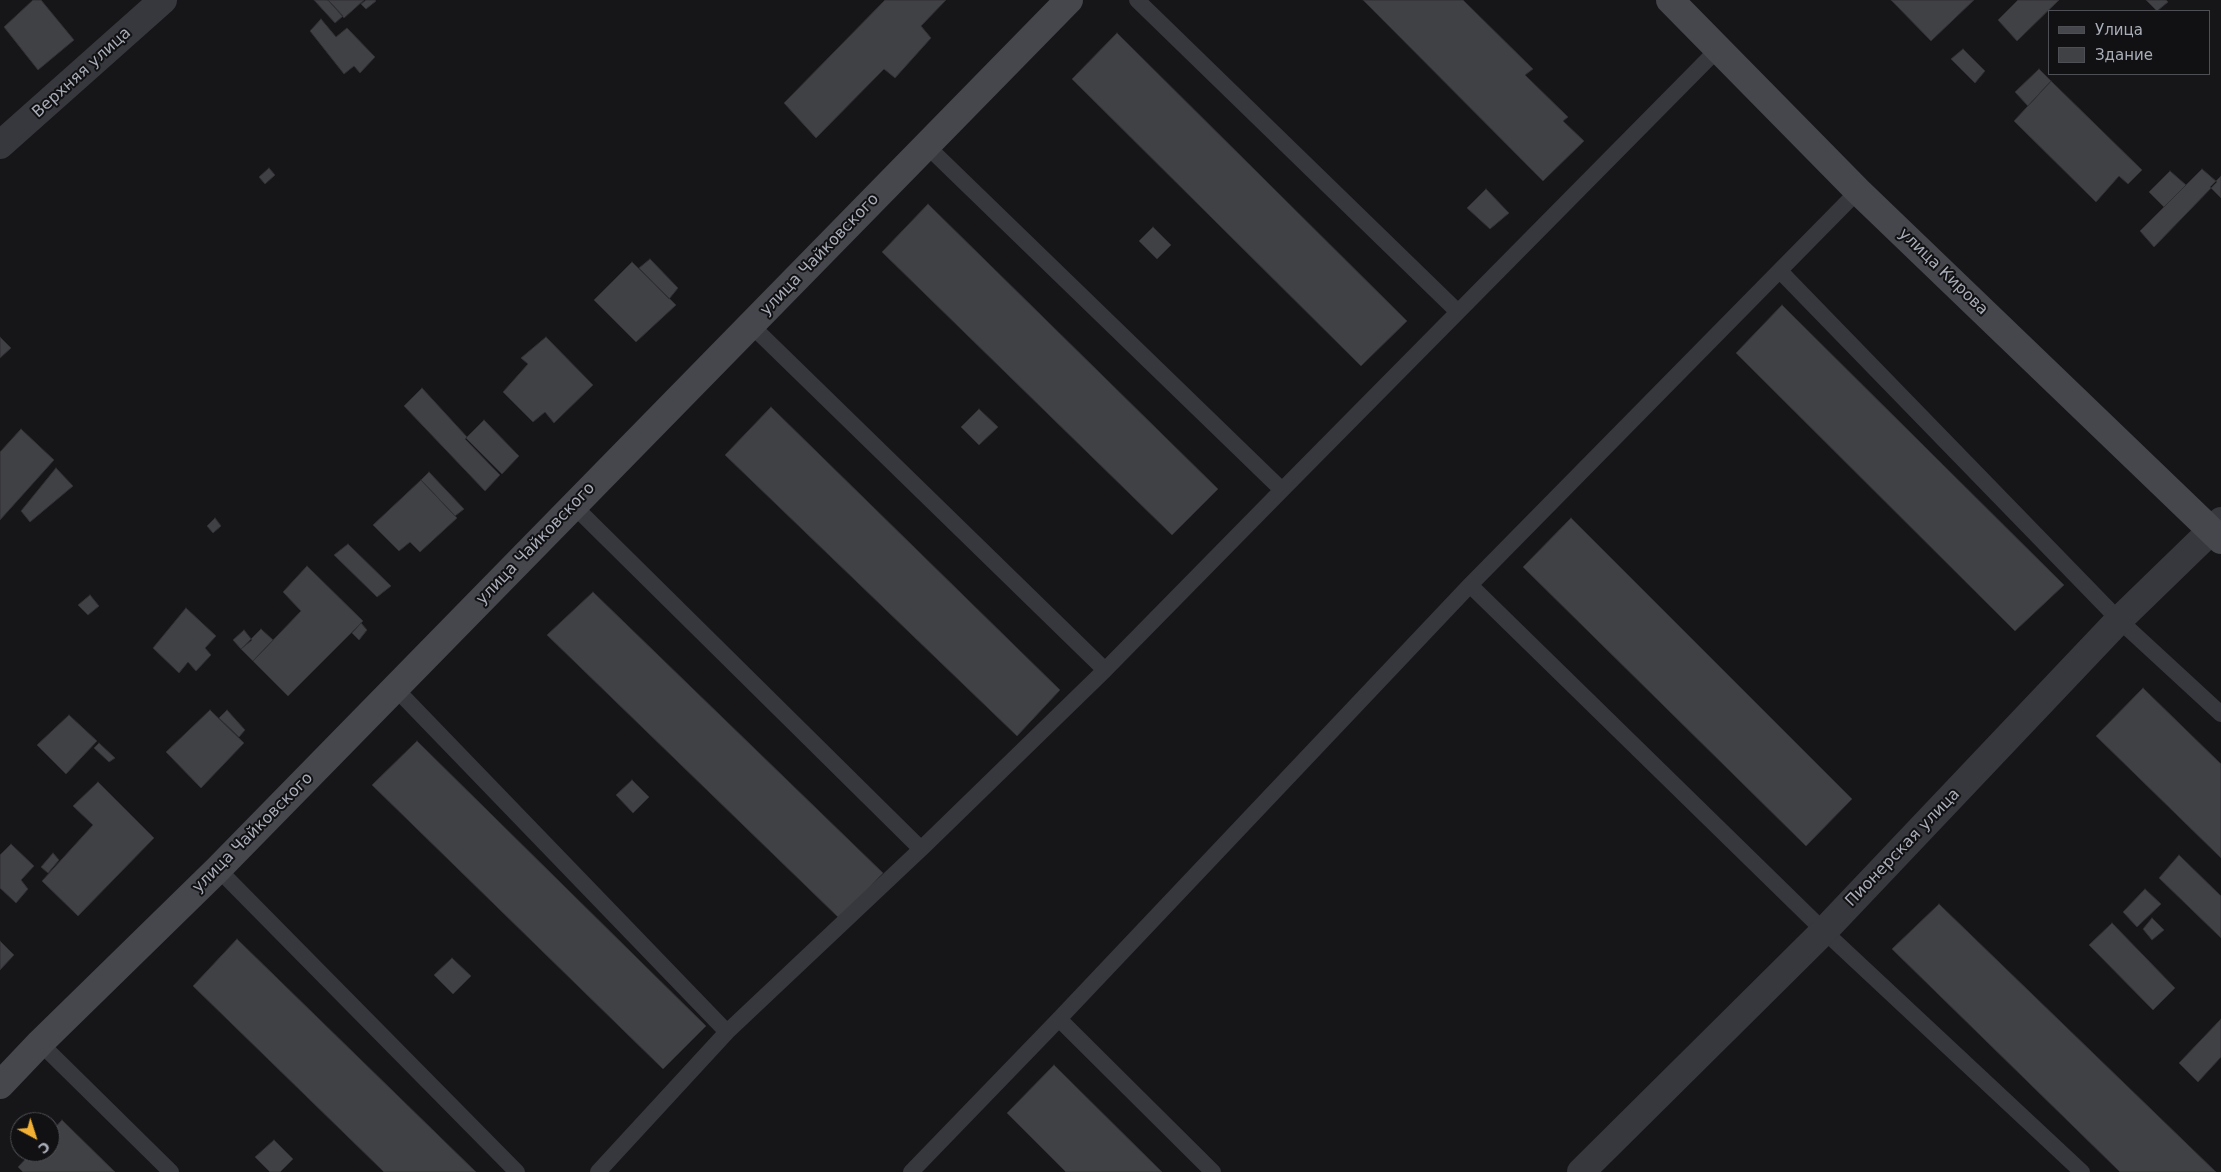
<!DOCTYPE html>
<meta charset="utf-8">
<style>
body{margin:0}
#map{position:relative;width:2221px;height:1172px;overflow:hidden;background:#161618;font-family:"DejaVu Sans",sans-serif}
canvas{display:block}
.legend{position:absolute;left:2048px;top:10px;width:162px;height:65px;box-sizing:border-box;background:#111113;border:1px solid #4d4f55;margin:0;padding:6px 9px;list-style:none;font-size:15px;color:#a8adb8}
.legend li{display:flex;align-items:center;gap:10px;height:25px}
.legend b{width:25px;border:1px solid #4d4f55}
.north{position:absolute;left:10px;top:1112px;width:50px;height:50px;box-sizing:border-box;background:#111113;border:1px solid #4d4f55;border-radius:50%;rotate:140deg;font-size:14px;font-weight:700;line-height:20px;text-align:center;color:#a8adb8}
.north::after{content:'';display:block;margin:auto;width:18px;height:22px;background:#f2b134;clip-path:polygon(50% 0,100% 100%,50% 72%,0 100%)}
</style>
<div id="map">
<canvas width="2221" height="1172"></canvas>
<ul class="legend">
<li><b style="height:6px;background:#45474d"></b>Улица</li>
<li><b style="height:14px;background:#404145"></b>Здание</li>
</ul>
<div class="north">С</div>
</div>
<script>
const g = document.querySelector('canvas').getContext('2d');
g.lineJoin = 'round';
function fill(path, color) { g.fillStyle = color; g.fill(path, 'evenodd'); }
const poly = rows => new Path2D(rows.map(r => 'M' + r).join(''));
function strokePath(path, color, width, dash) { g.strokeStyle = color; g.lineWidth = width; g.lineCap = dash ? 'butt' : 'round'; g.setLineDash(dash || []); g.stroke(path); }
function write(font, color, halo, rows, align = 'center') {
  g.font = font + ' "DejaVu Sans",sans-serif'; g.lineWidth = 4; g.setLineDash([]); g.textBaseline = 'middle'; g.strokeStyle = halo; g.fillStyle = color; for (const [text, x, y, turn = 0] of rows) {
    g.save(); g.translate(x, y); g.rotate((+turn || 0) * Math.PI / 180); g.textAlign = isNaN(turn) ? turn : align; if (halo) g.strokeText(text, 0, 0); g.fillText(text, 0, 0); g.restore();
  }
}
const building = poly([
 [33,0,41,0,74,40,38,70,4,27,33,0],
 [314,0,328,0,343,16,335,23,314,0],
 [328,0,364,0,344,18,328,0],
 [366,0,375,0,376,1,366,9,361,4,366,0],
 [885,0,946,0,921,26,931,38,895,78,884,69,816,138,784,103,885,0],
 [1363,0,1463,0,1533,69,1525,75,1568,117,1563,121,1584,141,1543,181,1363,0],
 [1891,0,1974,0,1931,41,1891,0],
 [2018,0,2059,0,2017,41,1998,20,2018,0],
 [2146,0,2166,0,2168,2,2157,11,2146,0],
 [321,19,336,37,347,28,375,57,360,73,354,66,344,74,310,31,321,19],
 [1117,33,1407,321,1361,366,1072,79,1117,33],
 [1963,49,1985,71,1975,83,1951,59,1963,49],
 [2039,69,2051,81,2028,106,2015,92,2039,69],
 [2051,81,2142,170,2128,184,2119,176,2096,202,2014,121,2051,81],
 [269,168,275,175,265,184,259,177,269,168],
 [2202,169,2217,182,2154,247,2140,231,2202,169],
 [2170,171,2186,185,2164,207,2149,192,2170,171],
 [2221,176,2221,198,2210,187,2221,176],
 [1486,189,1509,213,1490,229,1467,208,1486,189],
 [928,204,1218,489,1172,535,882,252,928,204],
 [1153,227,1171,245,1157,259,1139,241,1153,227],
 [650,259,678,288,669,299,639,268,650,259],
 [632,262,676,305,636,342,594,300,632,262],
 [1782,305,2064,585,2015,631,1736,353,1782,305],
 [0,337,11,348,0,358,0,337],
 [546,337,593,385,554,423,545,412,533,422,503,392,528,364,521,358,546,337],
 [422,388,467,437,465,439,500,475,485,491,404,406,422,388],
 [771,407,1060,690,1017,736,725,455,771,407],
 [979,409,998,427,979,445,961,427,979,409],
 [484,420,519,456,502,474,466,438,484,420],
 [21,429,54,460,0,520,0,452,21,429],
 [56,468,73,486,30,522,21,511,56,468],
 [429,472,464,509,455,516,421,480,429,472],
 [421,480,457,518,420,552,410,542,399,551,373,525,421,480],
 [215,518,221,526,213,533,207,526,215,518],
 [1571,518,1852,799,1806,846,1523,567,1571,518],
 [348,544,391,586,377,597,334,555,348,544],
 [307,566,363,621,288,696,253,661,301,611,283,592,307,566],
 [593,592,883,873,840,919,547,635,593,592],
 [90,595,99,606,88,615,78,605,90,595],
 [186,608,216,636,205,648,211,655,196,671,188,662,179,673,153,648,186,608],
 [361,623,367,630,359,640,352,633,361,623],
 [261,629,273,640,253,661,241,649,261,629],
 [244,630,252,640,241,649,233,640,244,630],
 [2143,688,2221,764,2221,858,2096,736,2143,688],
 [210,710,244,743,201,788,166,752,210,710],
 [227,710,245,730,239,737,219,718,227,710],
 [69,715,97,741,66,774,37,745,69,715],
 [417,741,706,1026,663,1069,372,785,417,741],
 [99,743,115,758,109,762,94,748,99,743],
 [632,780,649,797,633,813,616,795,632,780],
 [98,782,154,838,78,916,42,881,93,825,73,806,98,782],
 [11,844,34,866,21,880,28,889,16,903,0,888,0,855,11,844],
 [53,853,59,860,48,873,41,867,53,853],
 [2179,855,2221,896,2221,938,2159,878,2179,855],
 [2145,889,2161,904,2137,927,2123,912,2145,889],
 [1939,904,2216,1172,2120,1172,1892,949,1939,904],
 [2152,918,2164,930,2152,940,2143,929,2152,918],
 [2112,923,2175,988,2153,1010,2089,945,2112,923],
 [237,939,476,1172,384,1172,193,986,237,939],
 [0,941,14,955,0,970,0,941],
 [452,958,471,976,453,994,434,975,452,958],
 [2221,1019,2221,1057,2198,1082,2179,1063,2221,1019],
 [1054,1065,1162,1172,1066,1172,1007,1113,1054,1065],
 [62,1120,115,1172,23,1172,18,1167,32,1152,50,1152,50,1133,62,1120],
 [274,1140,293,1159,280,1172,270,1172,255,1157,274,1140]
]);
fill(building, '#404145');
strokePath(building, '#303034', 1);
strokePath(poly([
 [1137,0,1458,312,1718,49],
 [927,146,1282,490,1458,312],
 [1780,271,2119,620,2221,714],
 [751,325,1105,670,1282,490],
 [574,506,921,849,1105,670],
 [1470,585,1824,931,2082,1172],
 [395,688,727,1032,921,849],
 [218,869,517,1172],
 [1059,1019,1213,1172],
 [40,1043,171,1172],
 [598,1172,727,1032],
 [911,1172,1059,1019,1470,585,1858,191]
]), '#37383d', 16);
strokePath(poly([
 [0,145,163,0],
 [1581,1172,1824,931,2119,620,2221,521]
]), '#37383d', 28);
strokePath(poly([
 [1670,0,1858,191,2221,540],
 [0,1085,40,1043,218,869,1069,0]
]), '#45474d', 28);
write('16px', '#a8adb8', '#111113', [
 ["Верхняя улица",82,73,-42],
 ["улица Чайковского",820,255,-46],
 ["улица Кирова",1943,272,44],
 ["улица Чайковского",536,544,-46],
 ["улица Чайковского",253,833,-45],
 ["Пионерская улица",1903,848,-46]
]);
</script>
